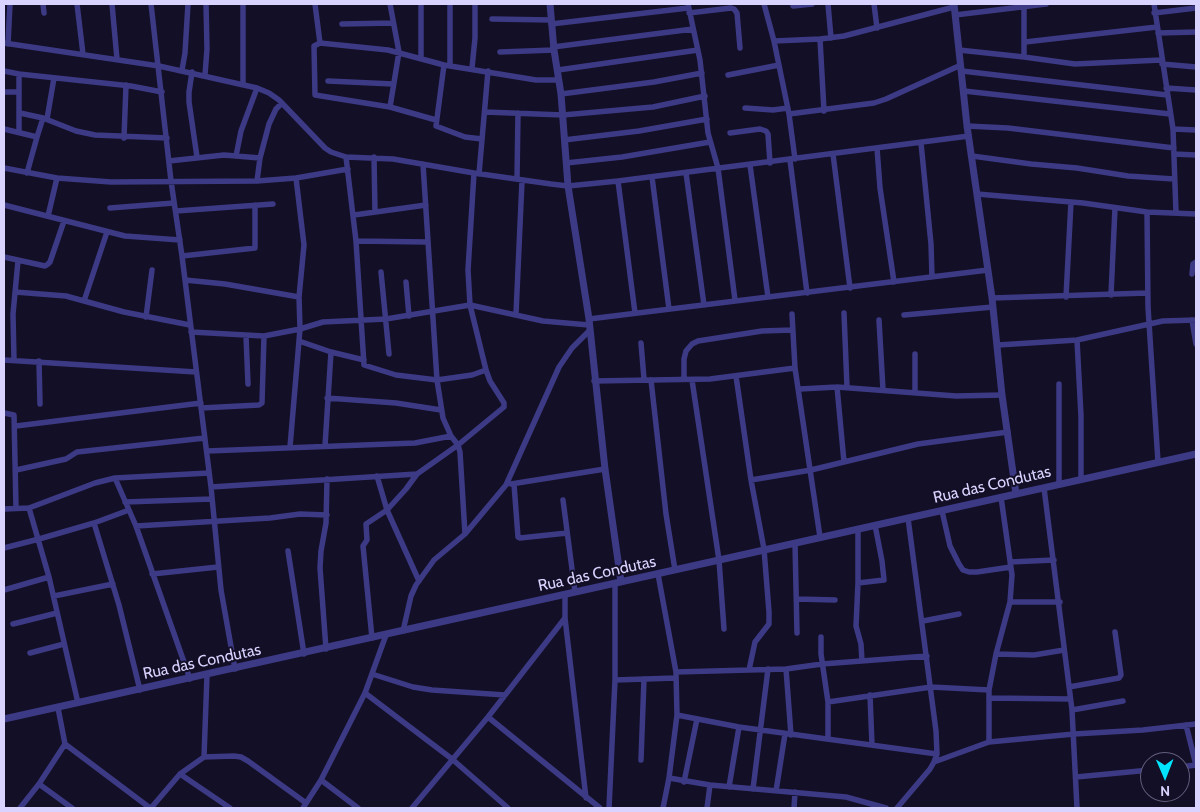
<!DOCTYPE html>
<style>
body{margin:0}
#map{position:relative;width:1200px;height:812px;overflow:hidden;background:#130f26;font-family:Cabin,sans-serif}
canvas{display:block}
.frame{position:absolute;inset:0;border:5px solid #d9d4ff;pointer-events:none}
.north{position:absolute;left:1140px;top:752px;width:50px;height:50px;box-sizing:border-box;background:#130f26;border:1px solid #625e7d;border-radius:50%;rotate:179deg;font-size:14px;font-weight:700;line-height:20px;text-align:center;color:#d9d4ff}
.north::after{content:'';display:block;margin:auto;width:18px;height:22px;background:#00e5ff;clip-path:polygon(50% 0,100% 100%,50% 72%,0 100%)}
</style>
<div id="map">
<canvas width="1200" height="812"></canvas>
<div class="frame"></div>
<div class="north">N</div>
</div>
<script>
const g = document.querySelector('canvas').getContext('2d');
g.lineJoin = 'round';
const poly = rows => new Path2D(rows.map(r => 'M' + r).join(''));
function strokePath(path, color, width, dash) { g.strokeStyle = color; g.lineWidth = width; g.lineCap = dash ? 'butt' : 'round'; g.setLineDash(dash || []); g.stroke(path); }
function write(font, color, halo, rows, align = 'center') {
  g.font = font + ' Cabin,sans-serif'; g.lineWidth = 4; g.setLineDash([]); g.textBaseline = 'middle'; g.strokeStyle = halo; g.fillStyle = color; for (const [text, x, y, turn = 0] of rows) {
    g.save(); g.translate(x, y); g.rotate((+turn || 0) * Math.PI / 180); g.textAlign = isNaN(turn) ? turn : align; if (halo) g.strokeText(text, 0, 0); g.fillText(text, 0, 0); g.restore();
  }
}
strokePath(poly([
 [43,4,44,13],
 [77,4,83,54],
 [112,4,117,59],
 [151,4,171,181,182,256,211,487,221,590,235,669],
 [315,4,320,43],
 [390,4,399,52,390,107],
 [688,4,700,60,708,133,718,168,735,300],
 [764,4,774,41,789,114,795,159],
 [828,4,831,38],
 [874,4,877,28],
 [1154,4,1173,129,1176,213],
 [793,6,812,4],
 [1024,7,1024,57],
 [689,13,731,8,734,9,737,13,740,48],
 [1154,13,1196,8],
 [955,15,1046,4],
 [492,19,551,20],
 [342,24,393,23],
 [551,24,688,8],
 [1158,33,1196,32],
 [820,39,824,111],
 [774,41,820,39,844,36,954,7],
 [1025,42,1157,27],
 [4,43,159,66,257,88,269,93,279,100,325,148,331,152,346,157,393,159,474,173,551,184,568,186,618,181,969,136],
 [8,44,10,4],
 [553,47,693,29],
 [959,50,1024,57,1075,64,1161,60],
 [500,52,554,50],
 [421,58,421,4],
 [1162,64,1196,67],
 [444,65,436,126,465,137,482,139],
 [450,65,450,4],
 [472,68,475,38,475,4],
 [182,70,185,53,188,4],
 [558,70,698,50],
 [4,71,19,74],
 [962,71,1167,95],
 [192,72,189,92,189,102,197,157],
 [205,75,207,49,206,4],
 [728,75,779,65],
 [328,81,393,84],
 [243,85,243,4],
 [1166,88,1196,90],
 [964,91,1170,114],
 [4,92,19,92],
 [561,94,654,82,702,73],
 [745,108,773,110,788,108],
 [485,112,563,115,653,107,705,96],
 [20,113,43,118,76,131,95,135,167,138],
 [789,114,874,103,886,99,961,65],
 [47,119,54,78],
 [436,120,390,107,315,95,314,46,320,43,388,50,444,65,536,80,559,80],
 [967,126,1008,128,1174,148],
 [4,129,37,137,27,173],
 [1173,129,1196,130],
 [19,131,19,74,131,86,162,92],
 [730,133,760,129,766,131,768,134,770,163],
 [37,137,43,118],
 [124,138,126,85],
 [564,140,639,131,707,119],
 [921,143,931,244,932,277],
 [877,148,880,188,894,282],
 [833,154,850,288],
 [1174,154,1196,155],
 [236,156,241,131,257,88],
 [972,156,1031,164,1077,168,1128,176,1174,179],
 [346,157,356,241,364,365,396,375,437,380,472,375,486,370],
 [374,157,375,212],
 [790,160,807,293],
 [169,161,224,155,260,158],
 [566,163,622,157,710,142],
 [423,164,437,380,443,418,451,436,458,445,460,452,465,534],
 [750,165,768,297],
 [4,168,57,178,111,182,257,181,296,178,348,169],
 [686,173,704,305],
 [479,174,488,71],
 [652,177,669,309],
 [296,178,304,245,299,297],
 [517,179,518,113],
 [257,181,260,158,269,124,276,109,282,103],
 [618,181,635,313],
 [977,194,1083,203,1147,212,1196,214],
 [4,205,125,236,180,240],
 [110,208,174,203],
 [176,211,273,204],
 [1147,212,1148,307,1158,462],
 [354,215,426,205],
 [48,216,57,178],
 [356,241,428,242],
 [182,256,255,248,255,205],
 [4,257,45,266,48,264,50,262,64,221],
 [381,272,389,354],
 [1192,274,1193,264,1196,262],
 [185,280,225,284,299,297,300,329,290,447],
 [406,282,409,316],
 [15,292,66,296,124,312,190,325],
 [1111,295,1115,208],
 [1066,297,1071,202],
 [992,298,1147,293],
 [84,301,107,232],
 [844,313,847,387],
 [516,314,522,181],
 [792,314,795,368,820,537],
 [904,315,993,307],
 [146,317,152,270],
 [589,319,988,270],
 [879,320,883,390],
 [1192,320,1196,344],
 [191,332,264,336,300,329,323,322,386,319,470,305,543,321,589,325],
 [246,336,248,384],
 [1077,340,1081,416,1081,479],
 [299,341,331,352,364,360],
 [641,343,644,379],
 [998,345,1077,340,1163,321,1196,320],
 [4,360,196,372],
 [14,360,13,314,18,261],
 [39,361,40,404],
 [736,376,751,480,764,549,769,612,769,624,755,642,749,670],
 [684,379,684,359,686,351,692,344,698,341,762,331,792,330],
 [651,380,666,514,675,570],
 [692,380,719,560,724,629],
 [594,381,710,379,795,368],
 [1059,384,1059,484],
 [837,387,844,462],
 [800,389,837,387,956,396,1002,395],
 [915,393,915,354],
 [327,398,396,403,441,410],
 [201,408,259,405,262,403,264,336],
 [4,413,14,415,16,508],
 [16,426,201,403],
 [325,446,331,352],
 [207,451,415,443,451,436],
 [16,470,66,459,77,452,205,438],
 [377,476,387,510,419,581],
 [115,478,136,526,190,679],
 [751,480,811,470,918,444,1008,432],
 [511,484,605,469],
 [514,484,518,537,520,538,567,533],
 [211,487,417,474,458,445,504,407,504,403,490,381,486,370,470,305,468,270,474,173],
 [1044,488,1072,710,1077,808],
 [563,500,575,592],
 [125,502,212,499],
 [29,508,49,577,78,703],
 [4,509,29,508,95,483,115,478,209,473],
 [942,511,950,546,959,564,963,570,969,572,977,572,1011,567],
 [908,518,936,731,937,754],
 [94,523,119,605,140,690],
 [136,526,270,518,300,514,327,515],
 [858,529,858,583,856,626,861,644,862,661],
 [795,543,797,633],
 [4,548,39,539,94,523,129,510],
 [288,551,304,654],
 [1010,562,1054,560],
 [152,574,218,567],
 [658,574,676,672,677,715,669,778,663,808],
 [858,583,884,580,882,561,875,525],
 [4,590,49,577],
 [565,595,565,618,586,798],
 [54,596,113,584],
 [797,599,835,600],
 [1010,602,1060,602],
 [923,621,959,614],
 [13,624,57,613],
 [403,631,411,596,416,585,434,560,465,534,506,485,559,367,572,348,590,330],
 [821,637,821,654,828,702,828,739],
 [372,638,363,546,367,540,366,524,387,510,406,489,417,474],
 [326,649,320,568,321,551,326,523,327,479],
 [30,653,64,644],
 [996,654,1034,655,1064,650],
 [786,669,791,735],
 [676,672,786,669,822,664,927,656],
 [372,674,413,687,432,690,505,695],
 [615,680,676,678],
 [1069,687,1119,678,1121,675,1115,632],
 [365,693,452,759,508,808],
 [870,695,872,745],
 [989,698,1070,699],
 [828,702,931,687,989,690],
 [1072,710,1123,701],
 [677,715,739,727,937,754,934,762],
 [488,717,600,808],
 [1186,725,1196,765],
 [989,742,989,690,996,654,1010,602,1012,575,1001,497],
 [65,744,150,808],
 [204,757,234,756,241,757,248,761,306,803],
 [641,760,644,679],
 [1180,767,1196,765],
 [180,774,230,808],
 [1076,777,1150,770],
 [669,778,710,785,846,797,886,808],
 [321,780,358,808],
 [684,782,697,719],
 [39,784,72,808],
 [729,787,739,727],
 [753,789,768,669],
 [776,791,785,734],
 [20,808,39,784,65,744,58,708],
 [151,808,180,774,204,757,207,675],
 [303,808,321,780,365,693,386,635],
 [412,808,488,717,565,618],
 [609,808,615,680,615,583],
 [707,808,710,785],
 [794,808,795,792],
 [897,808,930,769,934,762,989,742,1074,734,1143,730,1196,724]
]), '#3d3a85', 5.5);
strokePath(poly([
 [550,4,554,50,561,94,568,186,589,319,605,469,621,582],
 [954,4,967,126,992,298,1002,395,1016,494],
 [4,719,1196,454]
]), '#3d3a85', 7);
write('16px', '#d9d4ff', '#130f26', [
 ["Rua das Condutas",992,485,-13],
 ["Rua das Condutas",597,574,-12],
 ["Rua das Condutas",202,662,-12]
]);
</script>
